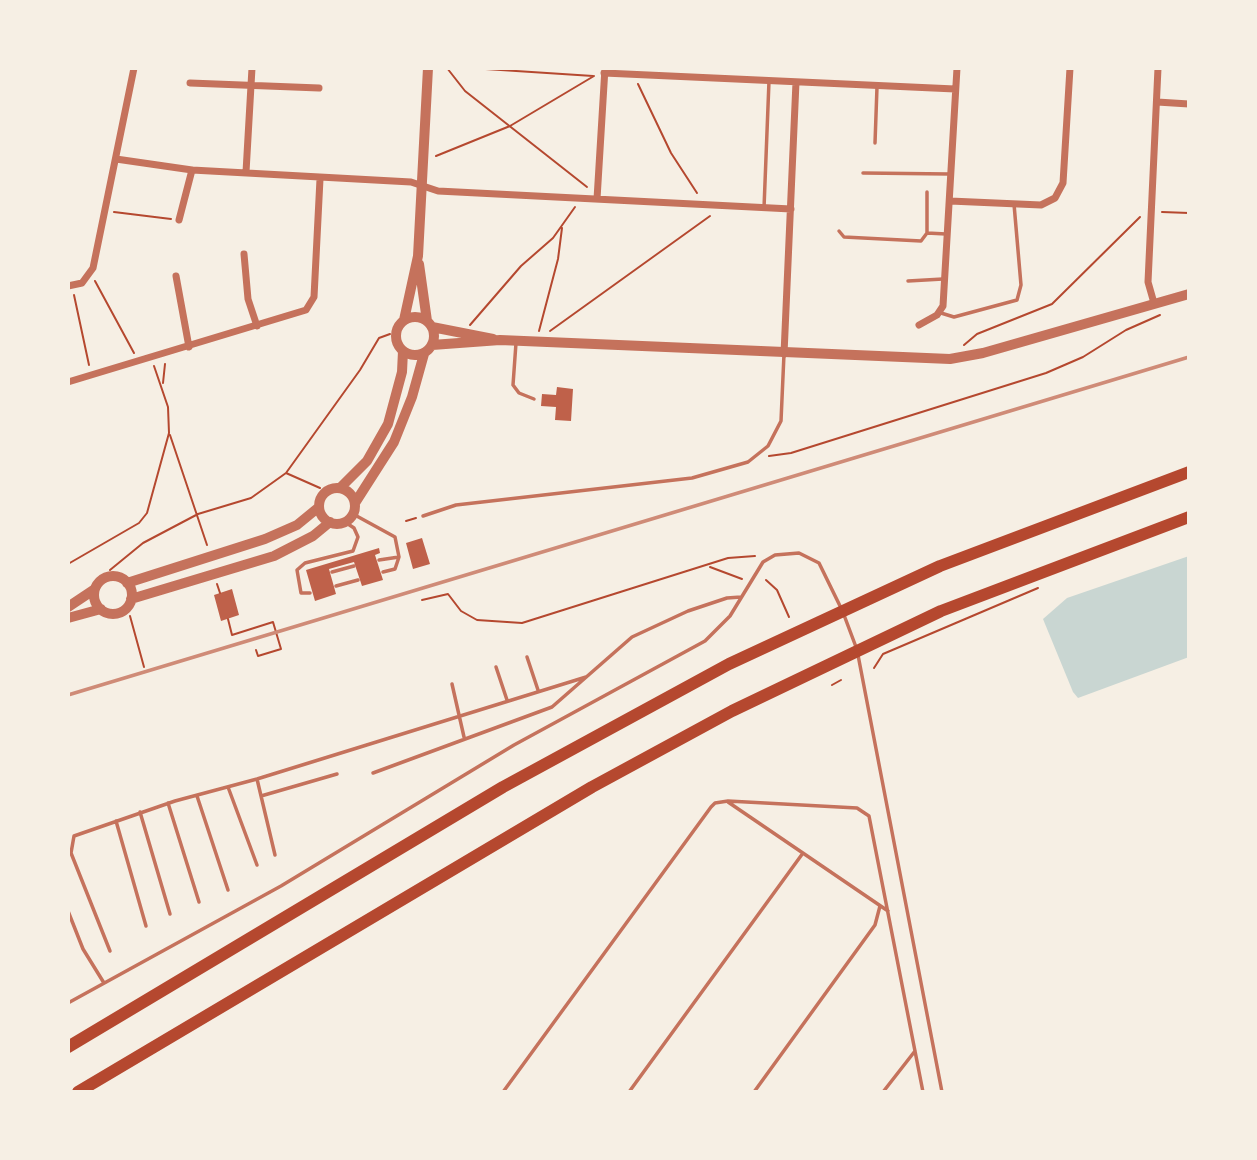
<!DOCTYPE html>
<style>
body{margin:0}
#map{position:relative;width:1257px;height:1160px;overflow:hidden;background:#f6efe4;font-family:Barlow,sans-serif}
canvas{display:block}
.frame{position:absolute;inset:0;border:70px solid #f6efe4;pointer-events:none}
</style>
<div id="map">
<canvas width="1257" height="1160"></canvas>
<div class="frame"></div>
</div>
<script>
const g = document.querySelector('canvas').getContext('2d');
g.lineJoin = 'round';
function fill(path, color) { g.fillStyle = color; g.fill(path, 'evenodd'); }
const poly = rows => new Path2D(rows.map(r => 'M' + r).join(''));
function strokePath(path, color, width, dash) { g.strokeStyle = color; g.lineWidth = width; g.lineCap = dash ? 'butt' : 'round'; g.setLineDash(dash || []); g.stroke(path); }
fill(poly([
 [1189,556,1189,657,1078,698,1073,692,1043,619,1067,598]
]), '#c9d6d2');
fill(poly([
 [557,387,573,389,571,421,555,420,556,407,541,406,542,394,556,395],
 [422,538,430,564,413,569,406,543],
 [379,548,380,553,375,555,383,580,362,586,354,562,329,569,336,594,315,601,306,570],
 [232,589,239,615,221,621,214,595]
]), '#bf614a');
strokePath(poly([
 [447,68,465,91,587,187],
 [470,68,593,76],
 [638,84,671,153,697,193],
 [436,156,510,126,594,76],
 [114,212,171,219],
 [1162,212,1189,213],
 [95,281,134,353],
 [74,295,89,365],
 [470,325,521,266,553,238,575,207],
 [539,331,558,259,562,228],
 [550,331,710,216],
 [964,345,977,334,1052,304,1140,217],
 [163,383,165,364],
 [170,435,207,545],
 [769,456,791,453,1046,373,1083,357,1126,330,1160,315],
 [286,473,320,488],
 [406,521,416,518],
 [68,564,139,523,147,513,169,433,168,407,154,366],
 [710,567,742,579],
 [110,570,143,543,198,514,251,498,286,473,360,370,379,338,390,334],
 [766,580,777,590,789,617],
 [217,584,220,593],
 [422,600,448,594,461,611,477,620,522,623,728,558,755,556],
 [130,616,144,667],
 [228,619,232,635,273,622,281,649,258,656,256,650],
 [874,668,883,654,1038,588],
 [832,685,841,680]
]), '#b5482f', 2);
strokePath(poly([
 [875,143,877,87],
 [863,173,949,174],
 [764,208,769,81],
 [839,231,844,237,921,241,927,233,927,192],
 [927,233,946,234],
 [908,281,943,279],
 [941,313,954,317,1017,300,1021,285,1014,204],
 [516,343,513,385,519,393,534,399],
 [353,514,395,537,399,557,379,560],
 [423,516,456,505,692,478,748,462,768,446,781,421,784,354],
 [332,572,354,566],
 [383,572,395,569,399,557],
 [336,586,358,580],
 [310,593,301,593,297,570,305,563,353,551,358,537,354,528,345,522],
 [844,615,856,647],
 [858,655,942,1092],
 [527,657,538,690],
 [496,667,507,700],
 [452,684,464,737],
 [373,773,552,707,632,637,688,611,727,598,741,597],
 [257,779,275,855],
 [228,787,257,865],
 [197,796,228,890],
 [261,796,337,774],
 [728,802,888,911],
 [168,803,199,902],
 [140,812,170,914],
 [116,821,146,926],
 [68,911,83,949,104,983],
 [110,951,71,853,74,836,175,801,257,779,586,677],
 [68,1003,281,886,514,745,705,641,730,616,763,562,775,555,799,553,819,563,841,608],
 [503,1092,711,807,715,803,728,801,857,808,869,816,923,1092],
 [629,1092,803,853],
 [754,1092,875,925,880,906],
 [883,1092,915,1051]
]), '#c5725c', 3.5);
strokePath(poly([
 [604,73,955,89],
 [190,83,319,88],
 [1157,102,1189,104],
 [116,159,192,170,411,182,438,191,791,209],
 [246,172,252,68],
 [597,199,605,68],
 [950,201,1041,205,1055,198,1063,183,1070,68],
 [179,220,192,170],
 [244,254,248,299,257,326],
 [176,276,189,347],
 [68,286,82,283,93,268,134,68],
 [1154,303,1148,282,1158,68],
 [919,325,937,315,943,306,957,68],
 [784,354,796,82],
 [68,382,306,310,314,297,320,179]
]), '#c5725c', 7);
strokePath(poly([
 [419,264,427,321],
 '396 336a19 19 0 1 1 38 0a19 19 0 1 1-38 0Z',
 [404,320,418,256,428,68],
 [432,327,493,339],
 [432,345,500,340,950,359,983,353,1189,294],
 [340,488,367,461,388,424,402,372,403,351],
 '319 506a18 18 0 1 1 36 0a18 18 0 1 1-36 0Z',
 [355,503,394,442,412,397,424,354],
 '94 595a19 19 0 1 1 38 0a19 19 0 1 1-38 0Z',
 [127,583,265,539,297,525,319,507],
 [131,599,274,556,313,536,330,522],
 [68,607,95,589],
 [68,618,101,609]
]), '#c5725c', 10);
strokePath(poly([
 [68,1047,503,787,729,664,940,566,1189,472],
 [78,1092,592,787,732,711,941,611,1189,517]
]), '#b5482f', 12);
strokePath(poly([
 [68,695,1189,357]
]), '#cf8b77', 3.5);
</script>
